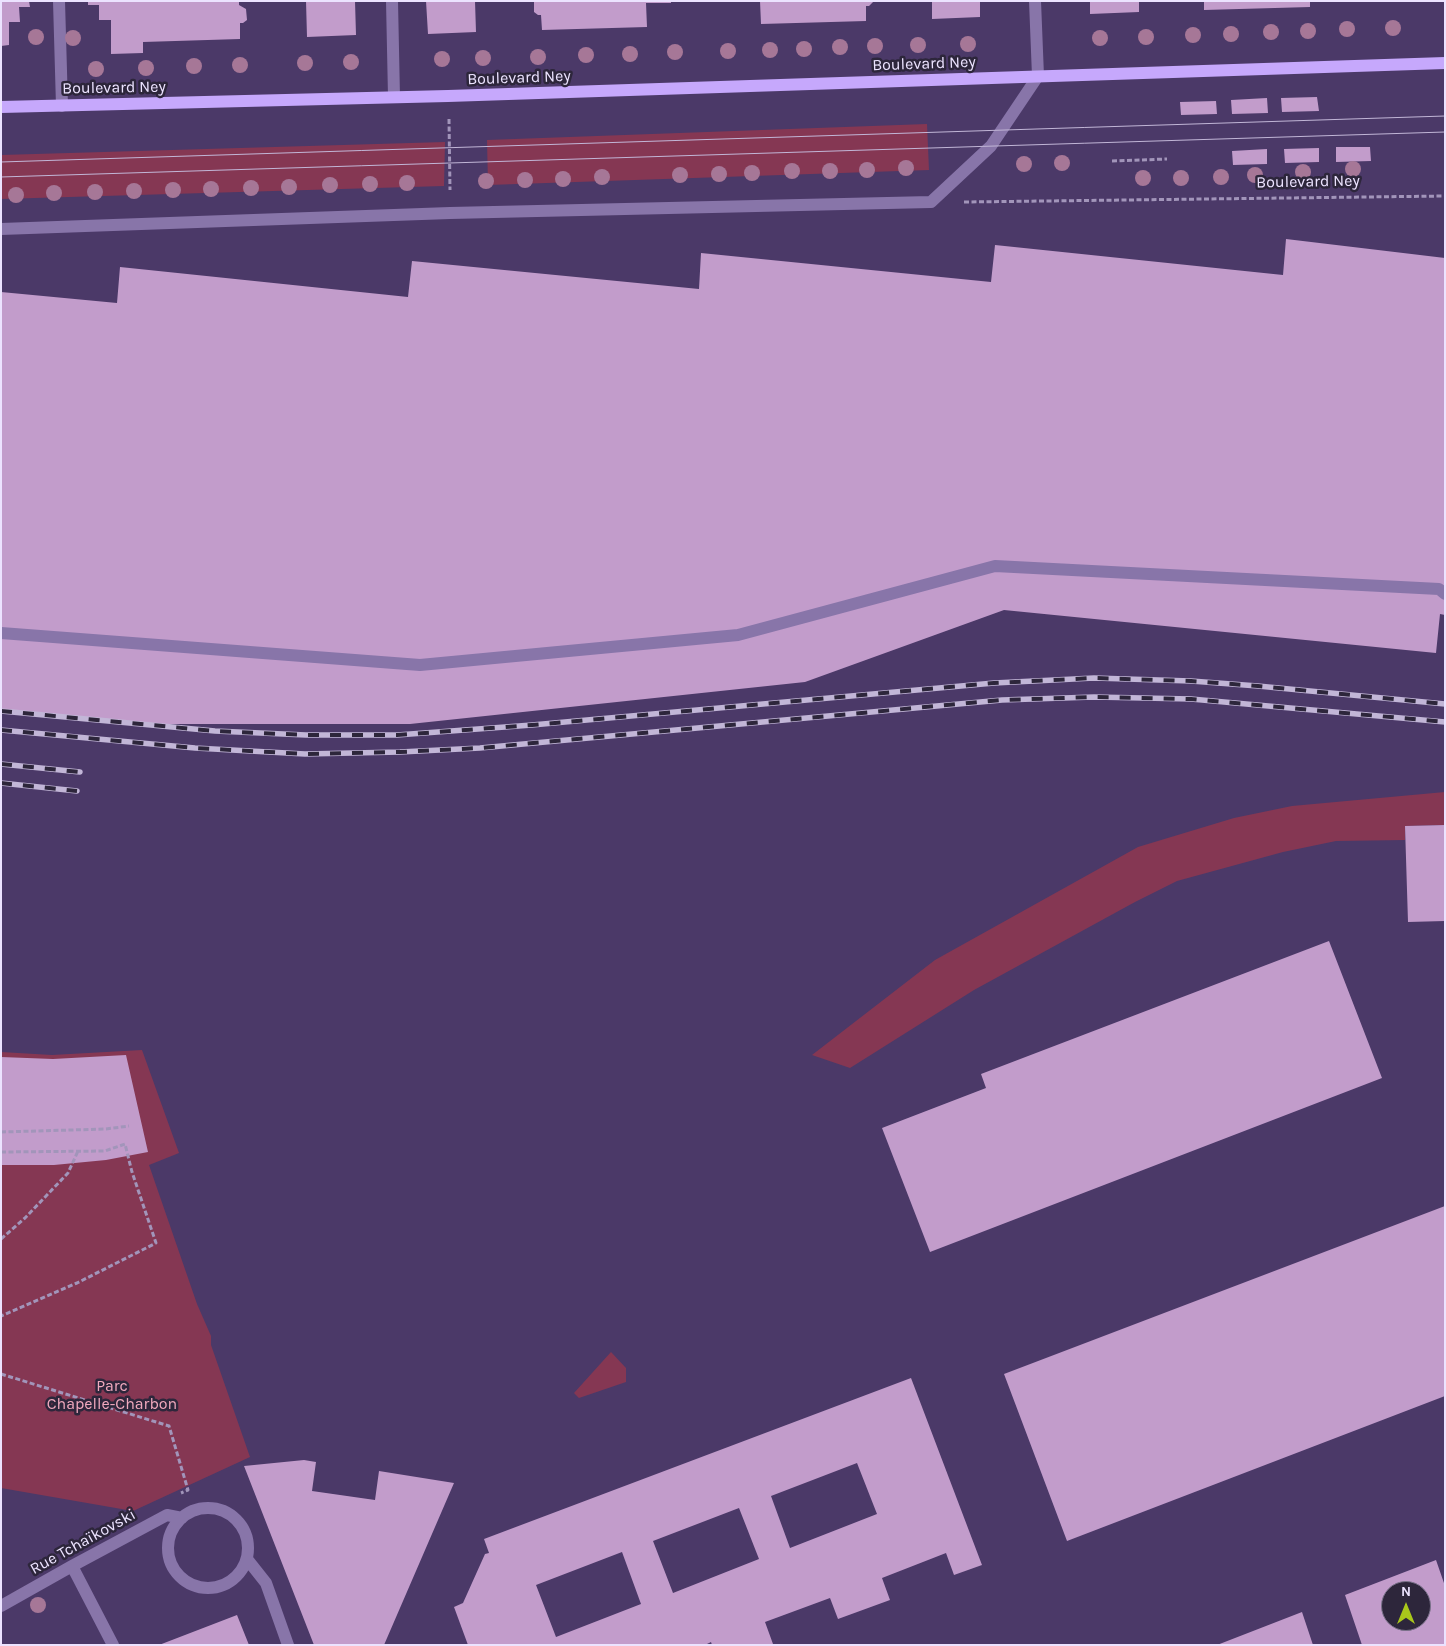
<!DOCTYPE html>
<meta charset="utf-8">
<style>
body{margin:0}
#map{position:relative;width:1446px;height:1646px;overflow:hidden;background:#4b3968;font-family:Karla,sans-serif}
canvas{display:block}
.frame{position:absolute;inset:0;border:2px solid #ece3ff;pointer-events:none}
.north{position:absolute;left:1381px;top:1581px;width:50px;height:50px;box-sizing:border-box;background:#2d263b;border:1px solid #797289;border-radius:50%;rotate:0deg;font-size:14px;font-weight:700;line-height:20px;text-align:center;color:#ece3ff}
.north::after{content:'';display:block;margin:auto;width:18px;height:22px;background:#a9c71b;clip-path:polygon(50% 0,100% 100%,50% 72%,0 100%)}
</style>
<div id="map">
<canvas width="1446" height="1646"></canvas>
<div class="frame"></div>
<div class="north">N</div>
</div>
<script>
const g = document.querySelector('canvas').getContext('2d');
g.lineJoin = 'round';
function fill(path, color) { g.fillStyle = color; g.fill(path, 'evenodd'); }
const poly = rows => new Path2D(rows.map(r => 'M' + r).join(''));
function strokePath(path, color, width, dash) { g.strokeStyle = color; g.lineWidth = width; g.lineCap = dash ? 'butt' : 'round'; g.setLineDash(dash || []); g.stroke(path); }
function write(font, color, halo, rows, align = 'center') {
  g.font = font + ' Karla,sans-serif'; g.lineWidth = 5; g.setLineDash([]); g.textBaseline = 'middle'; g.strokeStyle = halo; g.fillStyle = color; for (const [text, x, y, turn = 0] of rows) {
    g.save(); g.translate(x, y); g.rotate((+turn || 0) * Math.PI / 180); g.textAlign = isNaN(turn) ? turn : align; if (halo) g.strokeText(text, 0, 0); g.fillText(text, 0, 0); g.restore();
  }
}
fill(poly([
 [927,124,929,170,488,185,487,140],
 [445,142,444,186,1,199,1,155],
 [1445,792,1445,825,1405,826,1405,840,1336,841,1283,852,1177,881,1135,902,974,990,850,1068,812,1055,935,960,1138,847,1234,818,1292,806],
 [142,1050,179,1153,149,1165,197,1304,211,1336,211,1345,250,1457,133,1511,1,1488,1,1052,52,1055],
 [611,1352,626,1368,626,1382,579,1398,574,1393]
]), '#853753');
fill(poly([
 [1,1,29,1,30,7,19,7,20,22,9,22,9,45,1,46],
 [88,1,239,1,239,5,246,9,247,20,243,23,240,23,240,39,143,42,143,53,111,54,111,20,99,20,99,5,88,5],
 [306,1,355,1,356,35,307,37],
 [426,1,475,1,476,32,428,34],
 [534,1,671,1,671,3,646,3,647,27,542,30,541,15,538,15,534,12],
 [760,1,874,1,869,6,866,6,866,21,761,24],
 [932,1,980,1,980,17,932,19],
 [1090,1,1139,1,1139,12,1090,14],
 [1204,1,1310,1,1310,7,1204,10],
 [1317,97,1319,111,1282,112,1281,98],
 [1267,98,1268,113,1232,114,1231,100],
 [1216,101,1217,114,1181,115,1180,102],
 [1336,147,1370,147,1371,161,1336,162],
 [1319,148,1319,162,1285,163,1284,149],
 [1267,149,1267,164,1233,165,1232,151],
 [1286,239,1445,258,1445,615,1440,614,1436,653,1004,610,805,682,410,724,133,724,1,710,1,292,117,303,120,267,408,297,412,261,699,289,701,253,991,282,995,245,1283,275],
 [1445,825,1445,921,1408,922,1405,826],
 [1329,941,1382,1078,930,1252,882,1128,986,1088,981,1074],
 [126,1055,148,1152,106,1160,54,1165,1,1165,1,1057,53,1059],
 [1445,1206,1445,1396,1067,1541,1004,1374],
 [911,1378,982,1565,954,1575,946,1553,882,1578,890,1600,838,1619,830,1598,765,1622,773,1644,771,1645,712,1645,711,1642,705,1645,468,1645,454,1607,463,1603,485,1554,489,1553,484,1539],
 [857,1463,877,1514,790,1548,771,1496],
 [739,1508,759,1559,673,1593,653,1541],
 [622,1552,641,1604,556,1637,536,1585],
 [304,1460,316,1462,312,1491,375,1500,379,1471,454,1483,384,1645,314,1645,244,1466],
 [1436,1560,1445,1586,1445,1645,1362,1645,1345,1595],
 [1391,1591,1421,1591,1421,1621,1391,1621],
 [1302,1612,1313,1645,1217,1645],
 [237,1615,249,1645,159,1645]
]), '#c29ccb');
strokePath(poly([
 [449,119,450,190],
 [1112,161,1167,159],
 [964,202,1445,196],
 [1,1132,106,1129,129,1126],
 [1,1152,105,1151,125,1144,132,1172,156,1243,77,1283,1,1316],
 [1,1239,25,1218,68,1173,78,1151],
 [1,1374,169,1426,188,1490,181,1493]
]), '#a295ba', 3, [5, 2.5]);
strokePath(poly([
 [59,1,62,106],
 [392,1,394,97],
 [1,229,450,213,931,202,991,146,1038,76,1035,1],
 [1,633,420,665,738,635,995,566,1439,589,1445,594],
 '168 1548a40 40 0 1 1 80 0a40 40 0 1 1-80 0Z',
 [247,1559,266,1583,288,1645],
 [72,1566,113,1645],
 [1,1606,72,1566,167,1515,182,1518]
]), '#8875a9', 12);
strokePath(poly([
 [1,107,448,96,1445,63]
]), '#c6a8fc', 12);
strokePath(poly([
 [1,162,1445,116],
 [1,177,1445,132]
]), '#c2b6d7', 1);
const rail = poly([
 [1,711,215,731,306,735,397,735,532,725,994,683,1094,678,1191,681,1258,686,1445,704],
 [1,730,195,748,305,754,400,752,480,748,1002,700,1094,697,1191,699,1445,722],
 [1,764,80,772],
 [1,783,77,791]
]);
strokePath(rail, '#c2b6d7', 5.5);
strokePath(rail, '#2d263b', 4, [11]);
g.fillStyle = '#a67797';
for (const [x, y] of [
 [1393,28],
 [1347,29],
 [1308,31],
 [1271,32],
 [1231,34],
 [1193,35],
 [36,37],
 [1146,37],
 [73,38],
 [1100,38],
 [968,44],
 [918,45],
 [875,46],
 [840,47],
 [804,49],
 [770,50],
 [728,51],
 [675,52],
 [630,54],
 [586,55],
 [538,57],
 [483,58],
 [442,59],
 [351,62],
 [305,63],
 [240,65],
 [194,66],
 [146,68],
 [96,69],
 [1062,163],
 [1024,164],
 [906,168],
 [1353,169],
 [867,170],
 [792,171],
 [830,171],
 [1303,172],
 [752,173],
 [719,174],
 [680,175],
 [1255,175],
 [602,177],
 [1221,177],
 [1143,178],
 [1181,178],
 [563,179],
 [525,180],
 [486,181],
 [407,183],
 [370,184],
 [330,185],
 [289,187],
 [251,188],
 [211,189],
 [173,190],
 [134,191],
 [95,192],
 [54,193],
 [16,195],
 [38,1605]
]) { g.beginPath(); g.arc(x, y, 8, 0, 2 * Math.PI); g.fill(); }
write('16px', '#ece3ff', '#2d263b', [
 ["Boulevard Ney",924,64,-2],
 ["Boulevard Ney",519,78,-2],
 ["Boulevard Ney",114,88,-1],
 ["Boulevard Ney",1308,182,-1],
 ["Rue Tchaïkovski",83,1542,-29]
]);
write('16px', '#f1a9be', '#2d263b', [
 ["Parc",112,1386],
 ["Chapelle-Charbon",112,1404]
]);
</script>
